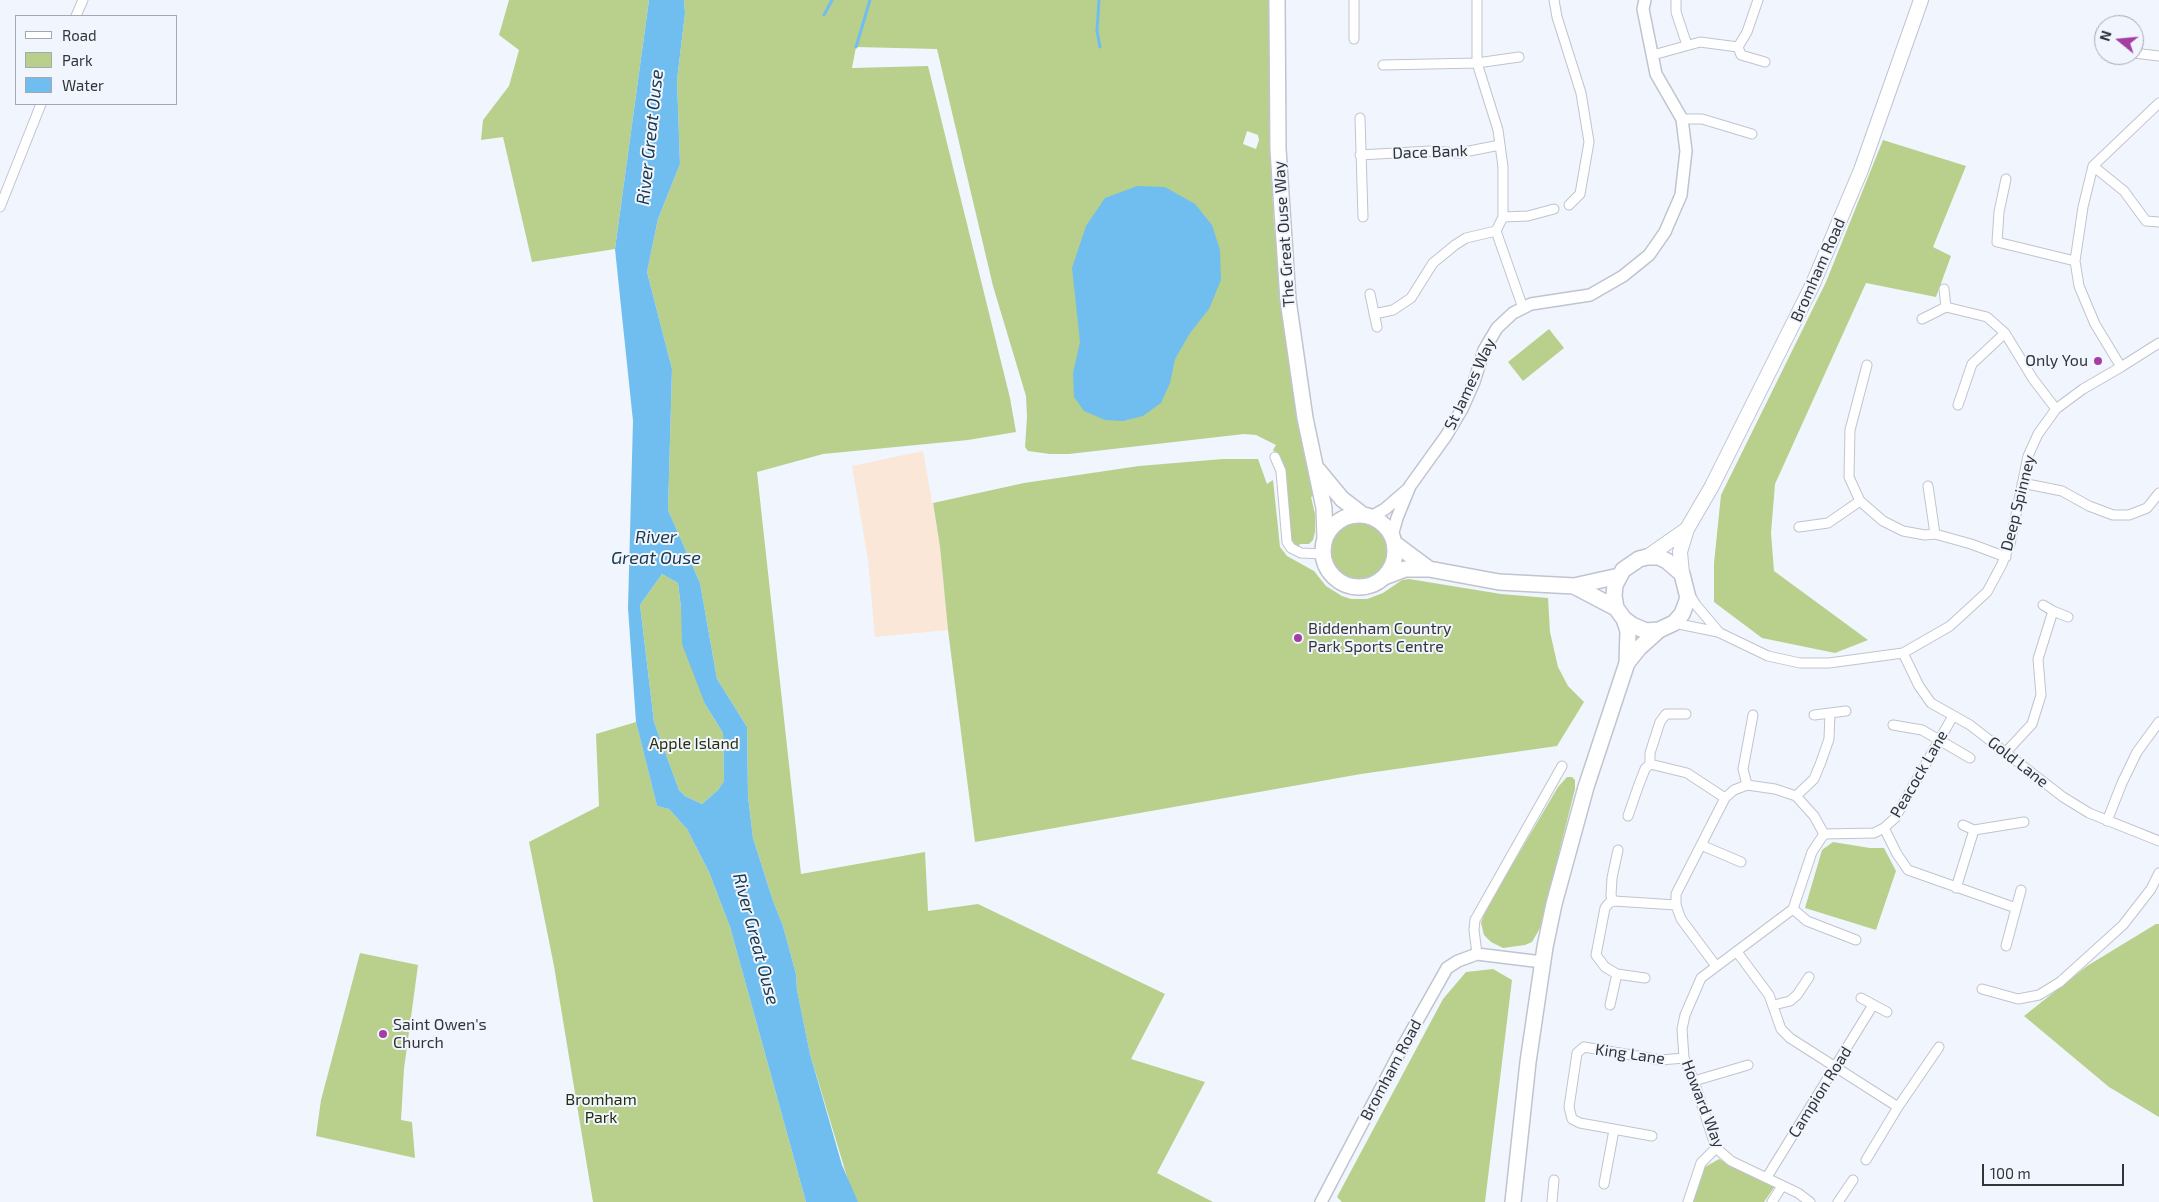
<!DOCTYPE html>
<style>
body{margin:0}
#map{position:relative;width:2159px;height:1202px;overflow:hidden;background:#f1f5fe;font-family:"Exo 2",sans-serif}
canvas{display:block}
.legend{position:absolute;left:15px;top:15px;width:162px;height:90px;box-sizing:border-box;background:#f1f5fe;border:1px solid #a5a8af;margin:0;padding:6px 9px;list-style:none;font-size:15px;color:#323438}
.legend li{display:flex;align-items:center;gap:10px;height:25px}
.legend b{width:25px;border:1px solid #a5a8af}
.north{position:absolute;left:2094px;top:15px;width:50px;height:50px;box-sizing:border-box;background:#f1f5fe;border:1px solid #a5a8af;border-radius:50%;rotate:287deg;font-size:14px;font-weight:700;line-height:20px;text-align:center;color:#323438}
.north::after{content:'';display:block;margin:auto;width:18px;height:22px;background:#a53ea1;clip-path:polygon(50% 0,100% 100%,50% 72%,0 100%)}
.scale{position:absolute;left:1982px;top:1164px;width:142px;height:22px;box-sizing:border-box;border:2px solid #323438;border-top:0;padding-left:6px;font-size:15px;line-height:18px;white-space:nowrap;color:#323438;-webkit-text-stroke:4px #f1f5fe;paint-order:stroke}
</style>
<div id="map">
<canvas width="2159" height="1202"></canvas>
<ul class="legend">
<li><b style="height:6px;background:#fff"></b>Road</li>
<li><b style="height:14px;background:#b9d08c"></b>Park</li>
<li><b style="height:14px;background:#70bdf0"></b>Water</li>
</ul>
<div class="north">N</div>
<div class="scale">100 m</div>
</div>
<script>
const g = document.querySelector('canvas').getContext('2d');
g.lineJoin = 'round';
function fill(path, color) { g.fillStyle = color; g.fill(path, 'evenodd'); }
const poly = rows => new Path2D(rows.map(r => 'M' + r).join(''));
function strokePath(path, color, width, dash) { g.strokeStyle = color; g.lineWidth = width; g.lineCap = dash ? 'butt' : 'round'; g.setLineDash(dash || []); g.stroke(path); }
function write(font, color, halo, rows, align = 'center') {
  g.font = font + ' "Exo 2",sans-serif'; g.lineWidth = 4; g.setLineDash([]); g.textBaseline = 'middle'; g.strokeStyle = halo; g.fillStyle = color; for (const [text, x, y, turn = 0] of rows) {
    g.save(); g.translate(x, y); g.rotate((+turn || 0) * Math.PI / 180); g.textAlign = isNaN(turn) ? turn : align; if (halo) g.strokeText(text, 0, 0); g.fillText(text, 0, 0); g.restore();
  }
}
fill(poly([
 [923,451,940,547,948,630,875,637,868,560,852,466]
]), '#fae7d7');
fill(poly([
 [509,0,649,0,615,249,532,262,503,137,481,140,483,120,509,86,519,50,499,35],
 [684,0,1270,0,1270,149,1274,225,1290,372,1303,448,1316,495,1311,497,1315,514,1315,532,1313,540,1309,544,1300,544,1298,548,1290,539,1285,468,1282,461,1273,450,1276,445,1256,435,1244,434,1069,454,1050,454,1028,451,1025,447,1027,417,1026,396,993,286,937,49,856,47,852,68,928,66,1010,398,1016,432,968,440,823,454,757,472,801,874,925,852,928,911,978,904,1165,994,1131,1059,1205,1082,1157,1173,1213,1202,858,1202,851,1190,810,1054,797,990,796,974,783,926,773,901,753,838,748,796,747,727,717,679,700,583,668,510,672,369,647,272,658,219,680,164,677,80,685,13],
 [1247,131,1258,135,1259,140,1256,149,1243,144],
 [1883,140,1966,166,1933,247,1951,256,1936,297,1866,283,1775,484,1771,533,1774,571,1868,640,1835,653,1762,638,1714,602,1714,563,1721,495,1826,282],
 [1549,329,1564,348,1523,381,1508,362],
 [1223,459,1258,459,1267,484,1273,480,1280,547,1287,556,1314,571,1326,586,1342,596,1351,599,1367,599,1383,593,1402,580,1409,579,1501,594,1548,598,1550,632,1558,667,1568,686,1584,702,1557,746,1361,774,975,842,948,630,940,547,933,503,1024,483,1139,466],
 '1330 551a29 29 0 1 1 58 0a29 29 0 1 1-58 0Z',
 [662,574,678,583,681,608,705,704,723,733,724,781,718,790,702,804,685,796,679,790,654,722,640,605],
 [636,722,657,806,669,809,687,829,709,872,730,927,806,1202,593,1202,554,966,529,842,599,806,596,734],
 [1567,777,1572,777,1575,780,1575,789,1540,928,1532,942,1525,945,1503,948,1491,942,1484,935,1481,923,1485,911,1558,787],
 [1833,842,1870,848,1884,848,1896,871,1876,930,1805,908,1822,850],
 [2156,924,2159,924,2159,1117,2109,1087,2024,1016,2087,966],
 [360,953,418,965,404,1069,401,1120,412,1122,415,1158,316,1136,321,1100],
 [1493,969,1512,980,1485,1202,1342,1202,1337,1197,1443,999,1466,972],
 [1719,1159,1775,1186,1764,1202,1693,1202,1705,1167]
]), '#b9d08c');
fill(poly([
 [649,0,684,0,685,13,677,80,680,164,658,219,647,272,672,369,668,510,700,583,717,679,747,727,748,796,753,838,773,901,783,926,796,974,797,990,810,1054,842,1165,858,1202,806,1202,730,927,709,872,687,829,669,809,657,806,636,722,628,608,633,421,615,249],
 [662,574,678,583,681,608,682,644,705,704,723,733,724,781,718,790,702,804,685,796,679,790,654,722,640,605],
 [1137,186,1165,187,1195,204,1212,225,1220,250,1221,280,1209,309,1190,333,1175,359,1170,383,1161,403,1143,416,1123,421,1105,420,1084,411,1074,397,1073,373,1080,342,1072,268,1086,226,1105,198]
]), '#70bdf0');
strokePath(poly([
 [1099,0,1097,31,1100,47],
 [824,15,832,0],
 [856,47,870,0]
]), '#70bdf0', 3);
const minor = poly([
 [1477,0,1477,63,1498,130,1503,167,1503,217,1496,231,1523,308],
 [1554,0,1557,17,1581,93,1589,142,1580,194,1569,205],
 [1676,0,1676,12,1687,45],
 [76,16,83,0],
 [1354,39,1354,0],
 [1738,47,1747,32,1758,0],
 [1738,47,1741,55,1765,62],
 [2134,53,2159,56],
 [1653,55,1700,42,1738,47],
 [1383,65,1477,63,1519,57],
 [1360,118,1363,217],
 [1682,119,1702,119,1752,134],
 [1360,155,1430,151,1459,153,1500,145],
 [2093,166,2124,191,2146,221,2159,222],
 [2006,179,1999,212,1997,242,2075,261],
 [0,207,41,104],
 [1503,217,1528,216,1554,209],
 [1944,289,1946,307],
 [1370,294,1377,327],
 [1374,314,1393,310,1411,298,1433,263,1455,245,1466,238,1496,231],
 [1922,319,1946,307,1987,317,2005,333,2033,379,2056,409],
 [1867,365,1850,430,1849,477,1860,501,1883,521,1903,531,1925,535,1935,534,1971,544,2006,557],
 [2121,367,2159,343],
 [1958,405,1972,364,2005,333],
 [1275,457,1281,471,1287,542,1291,548,1301,553,1323,554],
 [2022,483,2062,491,2089,506,2113,515,2129,515,2147,508,2159,493],
 [1928,486,1935,534],
 [1799,527,1828,523,1860,501],
 [1688,592,1696,605,1718,631],
 [2053,611,2068,617],
 [1674,623,1718,632,1768,656,1800,663,1829,663,1903,653,1950,626,1987,592,2002,564,2010,544,2028,456,2038,434,2056,409,2083,389,2121,367,2095,324,2079,286,2075,261,2083,207,2093,166,2159,103],
 [1903,653,1919,686,1931,703,1970,725,2063,797,2089,813,2159,841],
 [1814,715,1846,711],
 [1893,725,1922,730,1970,758],
 [2006,752,2032,724,2041,695,2038,659,2053,611,2043,605],
 [1650,764,1687,773,1725,798],
 [1747,785,1743,769,1753,715],
 [1796,796,1814,779,1821,762,1829,739,1830,713],
 [1628,816,1638,787,1645,769,1650,764,1650,753,1660,722,1666,714,1686,714],
 [2107,821,2122,783,2137,752,2159,722],
 [1963,825,1974,830,2024,822],
 [1884,828,1897,854,1908,870,2016,908],
 [1701,845,1741,862],
 [1956,888,1974,830],
 [1614,901,1611,896,1612,878,1618,850],
 [1793,909,1807,921,1856,940],
 [2006,946,2021,890],
 [1737,952,1769,995,1781,1029,1790,1038,1898,1107],
 [1477,954,1474,930,1475,920,1562,766],
 [1716,966,1681,919,1676,905,1676,894,1725,798,1734,790,1747,785,1775,789,1796,796,1814,816,1824,834],
 [1645,978,1617,974,1605,967,1596,955,1605,908,1609,903,1614,901,1676,905],
 [1982,989,2018,999,2039,995,2060,982,2123,925,2151,889,2159,873],
 [1861,998,1887,1012],
 [1610,1005,1617,974],
 [1774,1005,1790,1001,1797,995,1809,977],
 [1694,1081,1748,1065],
 [1652,1136,1580,1123,1572,1119,1569,1107,1577,1053,1584,1047,1661,1060,1684,1058],
 [1866,1160,1898,1107,1939,1047],
 [1767,1177,1873,1005],
 [1604,1184,1614,1130],
 [1552,1202,1554,1180],
 [1688,1202,1701,1163,1716,1148],
 [1772,1202,1782,1186],
 [1810,1202,1798,1193,1731,1161,1716,1148,1694,1081,1684,1058,1682,1029,1685,1015,1701,978,1793,909,1812,852,1824,834,1874,833,1884,828,1895,818,1953,716],
 [1838,1202,1853,1180]
]);
const tertiary = poly([
 [1371,517,1385,509,1407,490],
 [1392,536,1397,518,1410,486,1446,436,1462,409,1474,382,1484,350,1497,328,1513,313,1531,304,1590,295,1623,276,1649,255,1665,232,1681,195,1686,151,1682,119,1656,74,1643,9,1645,0],
 [1321,1202,1403,1046,1447,968,1458,961,1477,954,1542,962]
]);
const primary = poly([
 [1647,557,1687,529],
 [1682,574,1680,552,1687,529,1712,486,1812,286,1861,170,1921,0]
]);
const trunk = poly([
 [1277,0,1278,149,1288,300,1305,418,1324,508,1325,539],
 [1318,470,1342,499,1363,515],
 '1323 551a36 36 0 1 1 72 0a36 36 0 1 1-72 0Z',
 [1394,543,1429,569],
 [1384,577,1405,569,1429,569,1499,582,1574,586,1619,576],
 [1574,586,1616,608],
 [1627,663,1639,648,1659,630],
 [1513,1202,1528,1062,1545,947,1554,904,1586,787,1627,663,1628,631,1624,619,1616,608,1614,596,1615,585,1623,570,1639,559,1647,557,1659,557,1667,561,1682,574,1688,598,1682,614,1674,623,1659,630,1646,631,1632,625,1624,619]
]);
strokePath(minor, '#bfc4ce', 11);
strokePath(tertiary, '#bfc4ce', 14);
strokePath(primary, '#bfc4ce', 16);
strokePath(trunk, '#bfc4ce', 18);
strokePath(minor, '#fff', 9);
strokePath(tertiary, '#fff', 11);
strokePath(primary, '#fff', 14);
strokePath(trunk, '#fff', 15);
for (const [x, y, r, color] of [
 [2098,361,5,"#a53ea1"],
 [1298,638,5,"#a53ea1"],
 [383,1034,5,"#a53ea1"]
]) { const dot = new Path2D(); dot.arc(x, y, r, 0, 2 * Math.PI); g.fillStyle = color; g.fill(dot); strokePath(dot, '#f1f5fe', 2); }
write('16px', '#323438', '#f1f5fe', [
 ["Dace Bank",1430,152,-2],
 ["The Great Ouse Way",1284,234,-94],
 ["Bromham Road",1818,270,-66],
 ["St James Way",1470,384,-65],
 ["Deep Spinney",2018,503,-76],
 ["Gold Lane",2018,762,38],
 ["Peacock Lane",1919,774,-60],
 ["King Lane",1630,1054,8],
 ["Bromham Road",1391,1070,-62],
 ["Campion Road",1820,1092,-58],
 ["Howard Way",1703,1104,69]
]);
write('16px', '#323438', '#f1f5fe', [
 ["Only You",2088,361,"right"],
 ["Biddenham Country",1308,629],
 ["Park Sports Centre",1308,647],
 ["Saint Owen's",393,1025],
 ["Church",393,1043]
], 'left');
write('16px', '#262f0e', '#f1f5fe', [
 ["Apple Island",694,744],
 ["Bromham",601,1100],
 ["Park",601,1118]
]);
write('italic 18px', '#17394e', '#f1f5fe', [
 ["River Great Ouse",650,137,-84],
 ["River",656,537],
 ["Great Ouse",656,558],
 ["River Great Ouse",756,939,75]
]);
</script>
